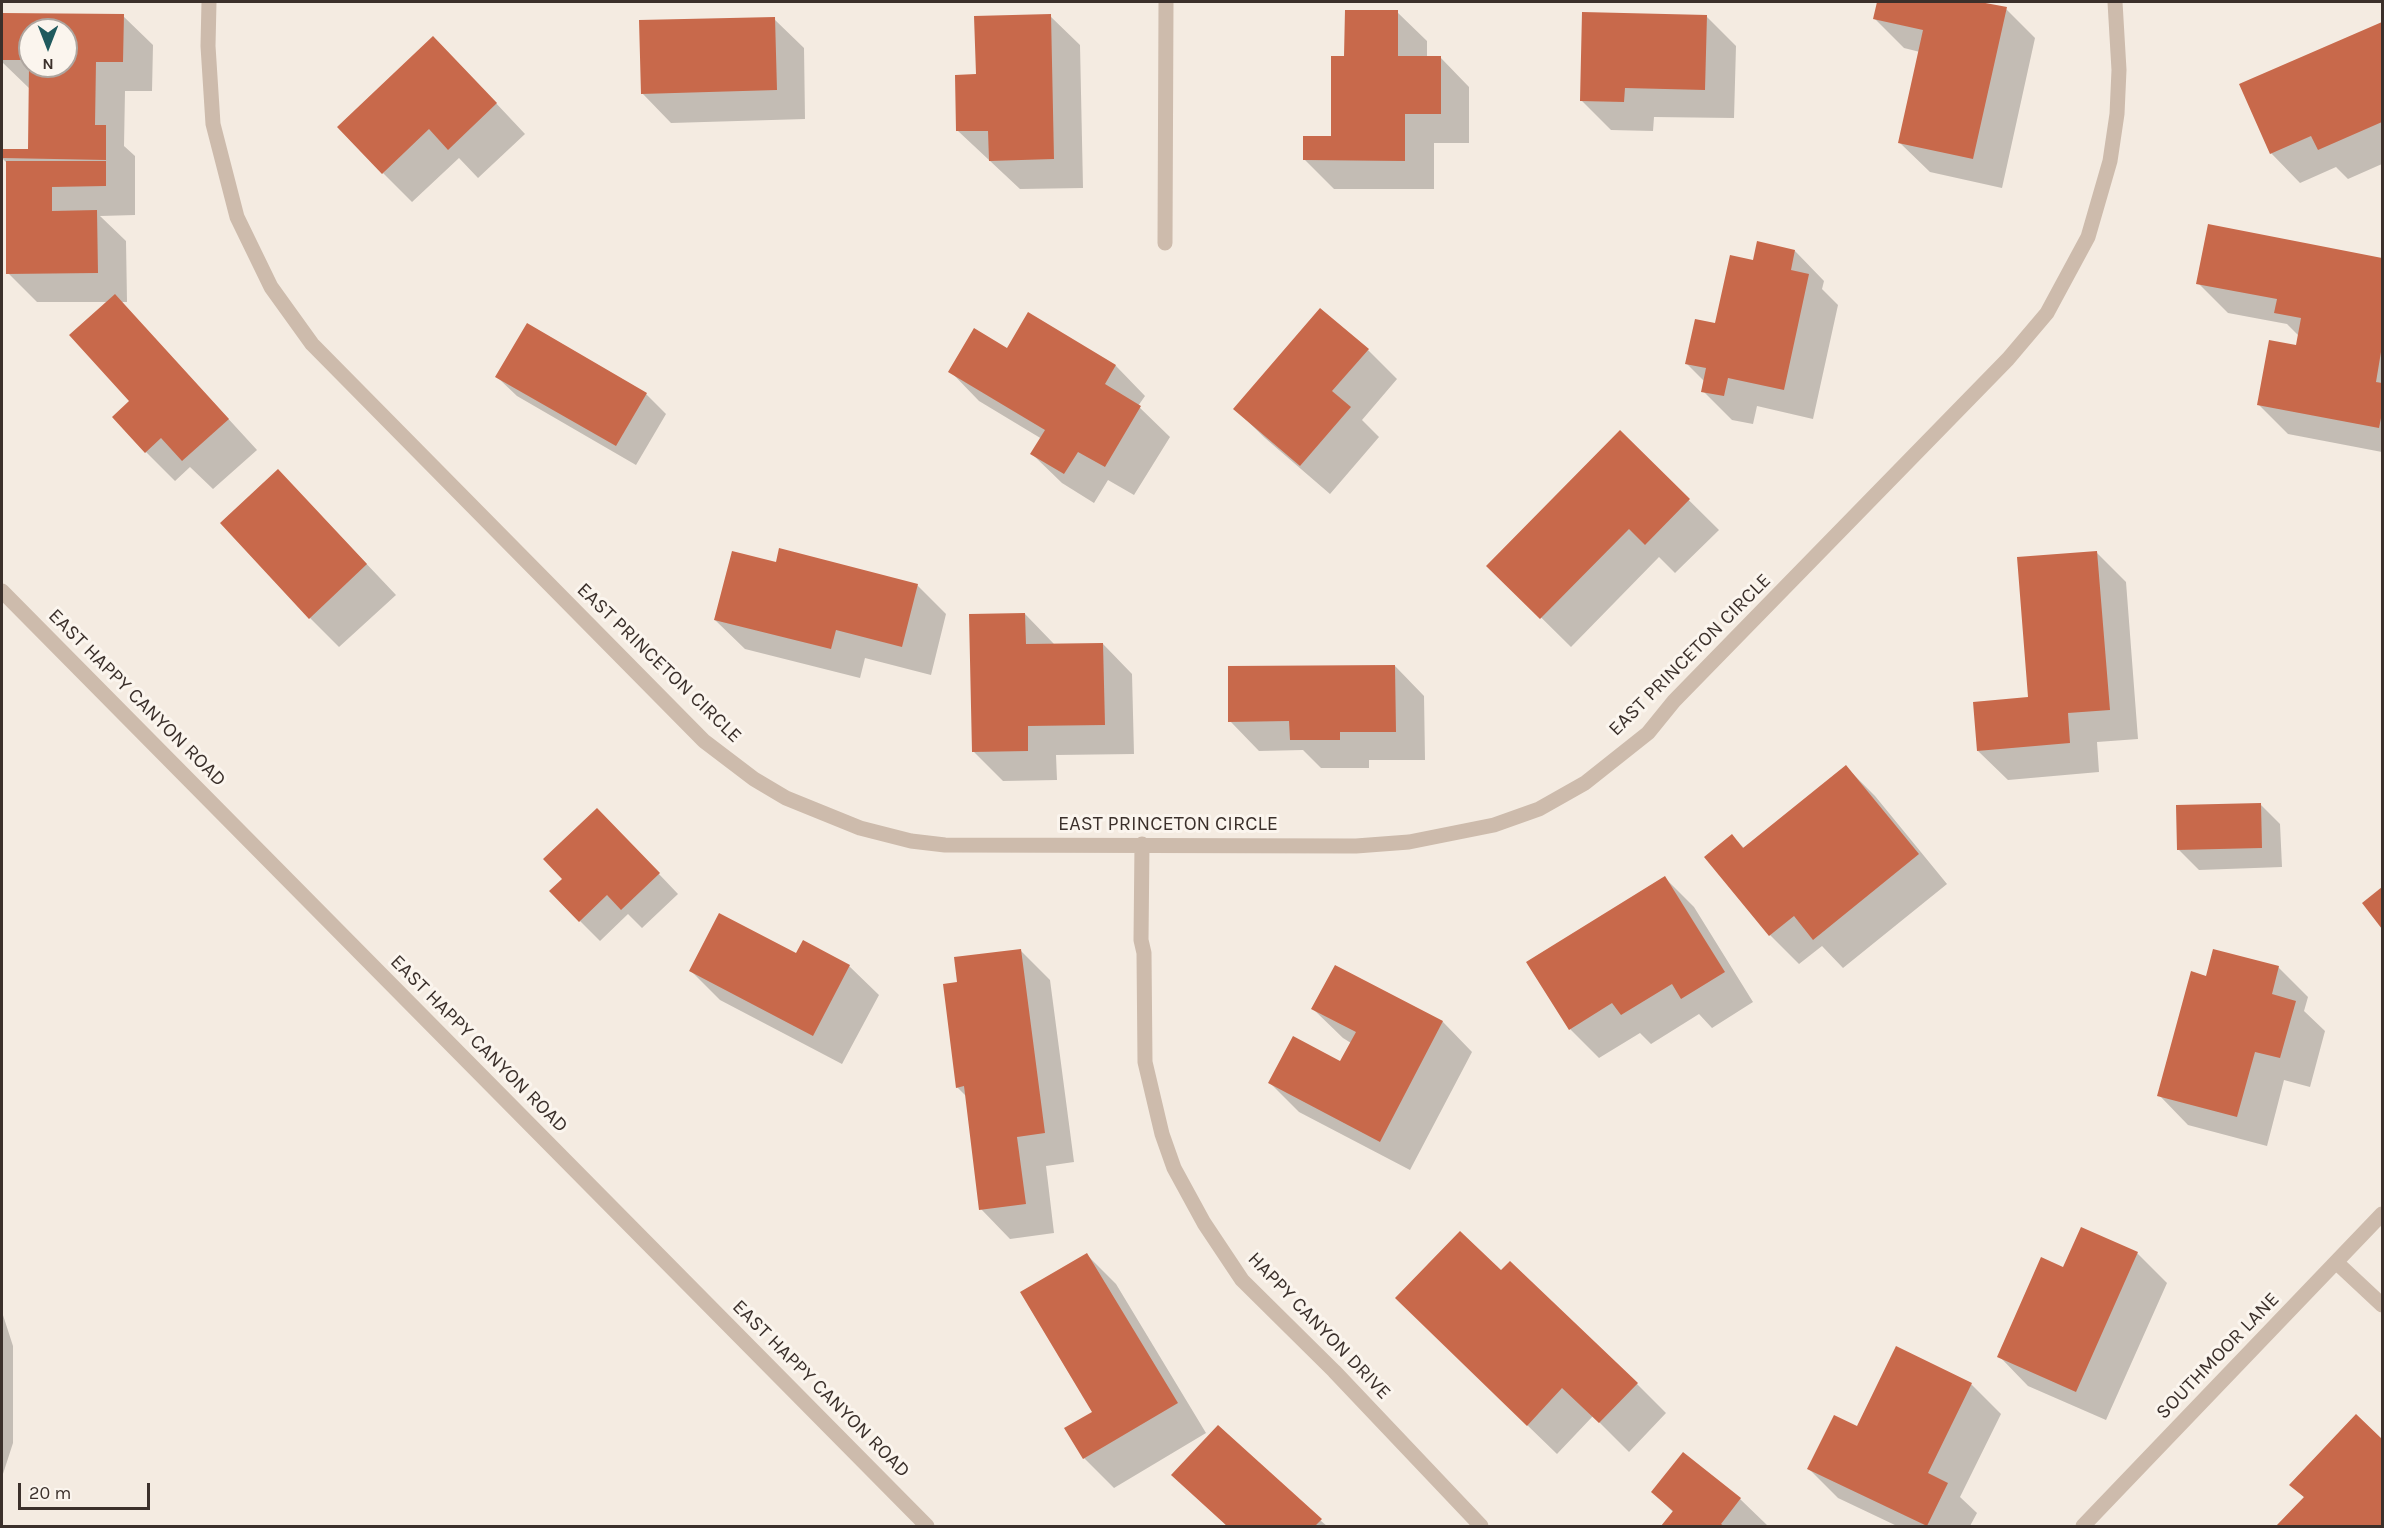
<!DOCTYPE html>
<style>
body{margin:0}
#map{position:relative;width:2384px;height:1528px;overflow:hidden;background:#f4ebe1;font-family:Karla,sans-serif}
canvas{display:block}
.frame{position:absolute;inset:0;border:3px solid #3b302b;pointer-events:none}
.north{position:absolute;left:18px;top:18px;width:60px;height:60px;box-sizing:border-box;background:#fbf5ee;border:2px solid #aea6a0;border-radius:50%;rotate:180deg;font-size:16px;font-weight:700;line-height:24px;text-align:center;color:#3b302b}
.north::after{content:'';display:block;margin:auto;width:21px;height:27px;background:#1f5a5e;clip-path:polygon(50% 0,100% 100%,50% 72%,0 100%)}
.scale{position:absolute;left:18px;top:1483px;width:132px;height:27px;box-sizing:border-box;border:3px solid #3b302b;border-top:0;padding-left:8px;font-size:18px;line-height:21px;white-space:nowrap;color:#3b302b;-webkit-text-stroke:4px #fbf5ee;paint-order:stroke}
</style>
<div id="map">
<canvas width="2384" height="1528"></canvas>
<div class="frame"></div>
<div class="north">N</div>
<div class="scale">20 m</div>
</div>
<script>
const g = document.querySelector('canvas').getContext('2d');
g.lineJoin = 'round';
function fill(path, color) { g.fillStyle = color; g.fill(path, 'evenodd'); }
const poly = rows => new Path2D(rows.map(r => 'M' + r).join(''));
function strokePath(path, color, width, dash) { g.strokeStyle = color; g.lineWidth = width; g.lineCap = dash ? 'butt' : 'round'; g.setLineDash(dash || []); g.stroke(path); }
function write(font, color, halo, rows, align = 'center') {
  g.font = font + ' Karla,sans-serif'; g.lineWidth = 6; g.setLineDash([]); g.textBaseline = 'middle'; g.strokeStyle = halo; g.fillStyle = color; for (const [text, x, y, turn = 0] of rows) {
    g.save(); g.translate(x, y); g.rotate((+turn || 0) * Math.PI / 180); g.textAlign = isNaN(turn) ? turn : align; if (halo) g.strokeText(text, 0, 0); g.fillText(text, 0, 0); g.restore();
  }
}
fill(poly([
 [1878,2,1972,2,2006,9,2035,38,2002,188,1930,172,1900,143,1920,52,1904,48,1875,19],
 [1397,12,1427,41,1427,57,1440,57,1469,87,1469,143,1434,143,1434,189,1334,189,1304,159,1332,137,1346,57],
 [2,14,123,16,153,45,152,91,125,91,124,146,135,156,135,215,100,216,126,241,127,302,121,302,257,450,213,489,190,467,175,481,146,452,132,401,109,302,37,302,8,273,7,163,2,158,29,150,30,89,2,62],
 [30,30,66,30,66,66,30,66],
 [1050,16,1080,45,1083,188,1020,189,958,131,978,76],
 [1706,16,1736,46,1734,118,1654,117,1653,131,1611,130,1582,101],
 [774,19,804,48,805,119,671,123,642,93],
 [2382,24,2382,164,2348,179,2336,167,2300,183,2271,153,2241,84],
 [462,67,525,134,478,178,459,158,412,202,383,173],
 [2209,226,2382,259,2382,452,2288,434,2258,404,2297,347,2299,336,2287,324,2228,313,2198,283],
 [1795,251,1824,281,1822,289,1838,305,1813,419,1757,406,1753,424,1732,420,1703,391,1705,382,1686,363,1716,325,1755,262],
 [1028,314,1116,366,1145,396,1138,406,1170,437,1134,495,1108,480,1094,503,1062,483,1032,454,1042,439,979,401,950,371,1007,350],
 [1368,350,1397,379,1362,420,1379,437,1330,494,1265,438,1235,409],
 [497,377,646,394,666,414,636,465,517,396],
 [1620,432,1719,530,1675,573,1659,557,1571,647,1489,566],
 [307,501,396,595,339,647,310,618],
 [2096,552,2126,582,2138,739,2097,742,2099,772,2008,780,1978,751,2030,699],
 [777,563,917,585,946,614,931,675,865,658,860,678,745,649,715,620],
 [1025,614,1054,644,1103,644,1132,674,1134,754,1056,755,1057,780,1003,781,973,751],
 [1395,666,1424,696,1425,760,1369,760,1369,768,1321,768,1303,750,1259,751,1230,721],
 [1846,767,1875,796,1947,884,1843,968,1822,946,1799,964,1770,935,1732,836,1745,849],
 [2260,804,2280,824,2282,867,2199,870,2179,850],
 [617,830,678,894,642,928,628,914,600,941,580,921],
 [1665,878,1694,907,1753,1002,1712,1028,1699,1014,1651,1044,1640,1033,1599,1058,1570,1029],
 [2382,889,2382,927,2364,903],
 [1021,951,1050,980,1074,1162,1046,1166,1054,1233,1010,1239,981,1209,966,1096,957,1087,959,983],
 [796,955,849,966,879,995,842,1064,720,1000,691,971],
 [1335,967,1443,1022,1472,1052,1410,1170,1299,1112,1270,1083,1341,1063,1351,1043,1343,1038,1313,1009],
 [2278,967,2308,997,2304,1011,2325,1031,2310,1087,2284,1080,2267,1146,2188,1125,2159,1095,2207,978],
 [2137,1253,2167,1283,2106,1420,2028,1386,1999,1356,2064,1269],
 [1087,1255,1116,1284,1206,1433,1114,1488,1084,1458,1066,1428,1094,1412],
 [1501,1272,1637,1384,1666,1413,1629,1452,1593,1416,1557,1454,1426,1327],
 [2,1312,13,1346,13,1443,2,1477],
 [1971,1384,2001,1414,1960,1497,1977,1513,1970,1526,1897,1526,1838,1498,1809,1469,1858,1428],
 [2356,1416,2382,1441,2382,1526,2279,1526,2305,1498,2291,1485],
 [1218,1427,1321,1521,1327,1526,1227,1526,1174,1475],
 [1683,1454,1740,1499,1768,1526,1663,1526,1674,1513,1653,1492]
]), '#0003');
fill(poly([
 [1877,2,1980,2,2007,7,1973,159,1898,143,1923,30,1873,19],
 [1345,10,1398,10,1398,56,1441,56,1441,114,1405,114,1405,161,1303,160,1303,136,1331,136,1331,56,1344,56],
 [1582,12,1707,15,1705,90,1625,88,1624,102,1580,101],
 [2,13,124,14,123,62,96,62,95,125,106,125,106,160,2,158,2,149,28,149,29,66,66,66,66,30,30,30,30,60,2,60],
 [1051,14,1054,159,989,161,988,131,956,131,955,75,976,74,974,16],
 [775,17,777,90,641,94,639,20],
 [2382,22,2382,122,2318,150,2311,136,2270,154,2239,84],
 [433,36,497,103,448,150,429,129,382,174,337,127],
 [6,161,106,161,106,186,52,187,52,211,97,210,98,273,6,274],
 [2208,224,2382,258,2382,346,2376,382,2382,383,2382,413,2379,428,2257,405,2269,340,2296,345,2301,318,2274,313,2277,299,2196,284],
 [1757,241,1795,250,1791,270,1809,274,1784,390,1728,378,1724,396,1701,392,1706,368,1685,364,1695,319,1715,323,1730,255,1753,260],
 [115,294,229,419,182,461,161,438,145,453,112,417,129,401,69,335],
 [1320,308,1369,349,1332,391,1351,407,1300,466,1233,409],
 [1028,312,1116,365,1105,384,1141,406,1105,467,1078,452,1064,474,1030,454,1045,430,948,372,974,328,1007,348],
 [527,323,647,393,616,446,495,377],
 [1620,430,1690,499,1645,545,1629,529,1540,619,1486,566],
 [278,469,367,564,309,619,220,523],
 [779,548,918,584,902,647,836,630,831,649,714,620,732,551,776,562],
 [2097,551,2110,710,2068,713,2070,743,1977,751,1973,702,2028,697,2017,557],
 [1025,613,1026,644,1103,643,1105,725,1028,726,1028,751,972,752,969,614],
 [1395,665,1396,732,1340,732,1340,740,1290,740,1289,721,1228,722,1228,666],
 [1846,765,1919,854,1813,940,1794,916,1769,936,1704,857,1732,834,1743,848],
 [2261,803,2262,848,2177,850,2176,805],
 [597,808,660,873,621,910,607,895,579,922,549,891,562,879,543,859],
 [1665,876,1725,972,1681,999,1672,984,1621,1015,1612,1003,1569,1030,1526,962],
 [2382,887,2382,929,2362,903],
 [719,913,796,953,803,940,850,965,813,1036,689,971],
 [1021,949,1045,1133,1017,1137,1026,1204,979,1210,964,1086,956,1088,943,984,957,982,954,957],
 [2213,949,2279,966,2272,994,2296,1001,2280,1058,2255,1052,2237,1117,2157,1096,2191,971,2206,976],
 [1335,965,1443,1021,1380,1142,1268,1083,1293,1036,1340,1061,1356,1032,1311,1009],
 [2081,1227,2138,1252,2076,1392,1997,1357,2041,1257,2063,1267],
 [1460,1231,1501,1270,1510,1261,1638,1383,1599,1423,1562,1388,1527,1426,1395,1298],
 [1087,1253,1178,1403,1083,1459,1064,1428,1092,1412,1020,1292],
 [1896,1346,1972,1383,1928,1473,1948,1483,1927,1526,1807,1469,1834,1415,1857,1426],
 [2356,1414,2382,1439,2382,1526,2276,1526,2304,1497,2289,1485],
 [1218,1425,1322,1519,1315,1526,1227,1526,1171,1475],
 [1683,1452,1741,1498,1721,1524,1724,1526,1661,1526,1673,1511,1651,1492]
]), '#c8694b');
strokePath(poly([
 [209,2,208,46,213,124,237,217,271,287,312,344,704,741,754,779,786,798,860,828,911,841,945,845,1356,846,1409,842,1494,825,1539,809,1585,783,1648,733,1674,701,2008,359,2047,313,2088,237,2110,161,2117,114,2119,70,2115,2],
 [1165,243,1166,2],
 [2,591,927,1526],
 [1142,844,1141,940,1144,953,1145,1062,1162,1134,1174,1168,1204,1223,1242,1280,1334,1371,1481,1526],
 [2336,1262,2382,1305],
 [2083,1526,2382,1214]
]), '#cdbbac', 15);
write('20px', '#3b302b', '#fbf5ee', [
 ["EAST PRINCETON CIRCLE",1690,655,-45],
 ["EAST PRINCETON CIRCLE",659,663,44],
 ["EAST HAPPY CANYON ROAD",137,698,45],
 ["EAST PRINCETON CIRCLE",1168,824],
 ["EAST HAPPY CANYON ROAD",479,1044,45],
 ["HAPPY CANYON DRIVE",1319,1326,46],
 ["SOUTHMOOR LANE",2218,1356,-46],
 ["EAST HAPPY CANYON ROAD",821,1389,45]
]);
</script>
